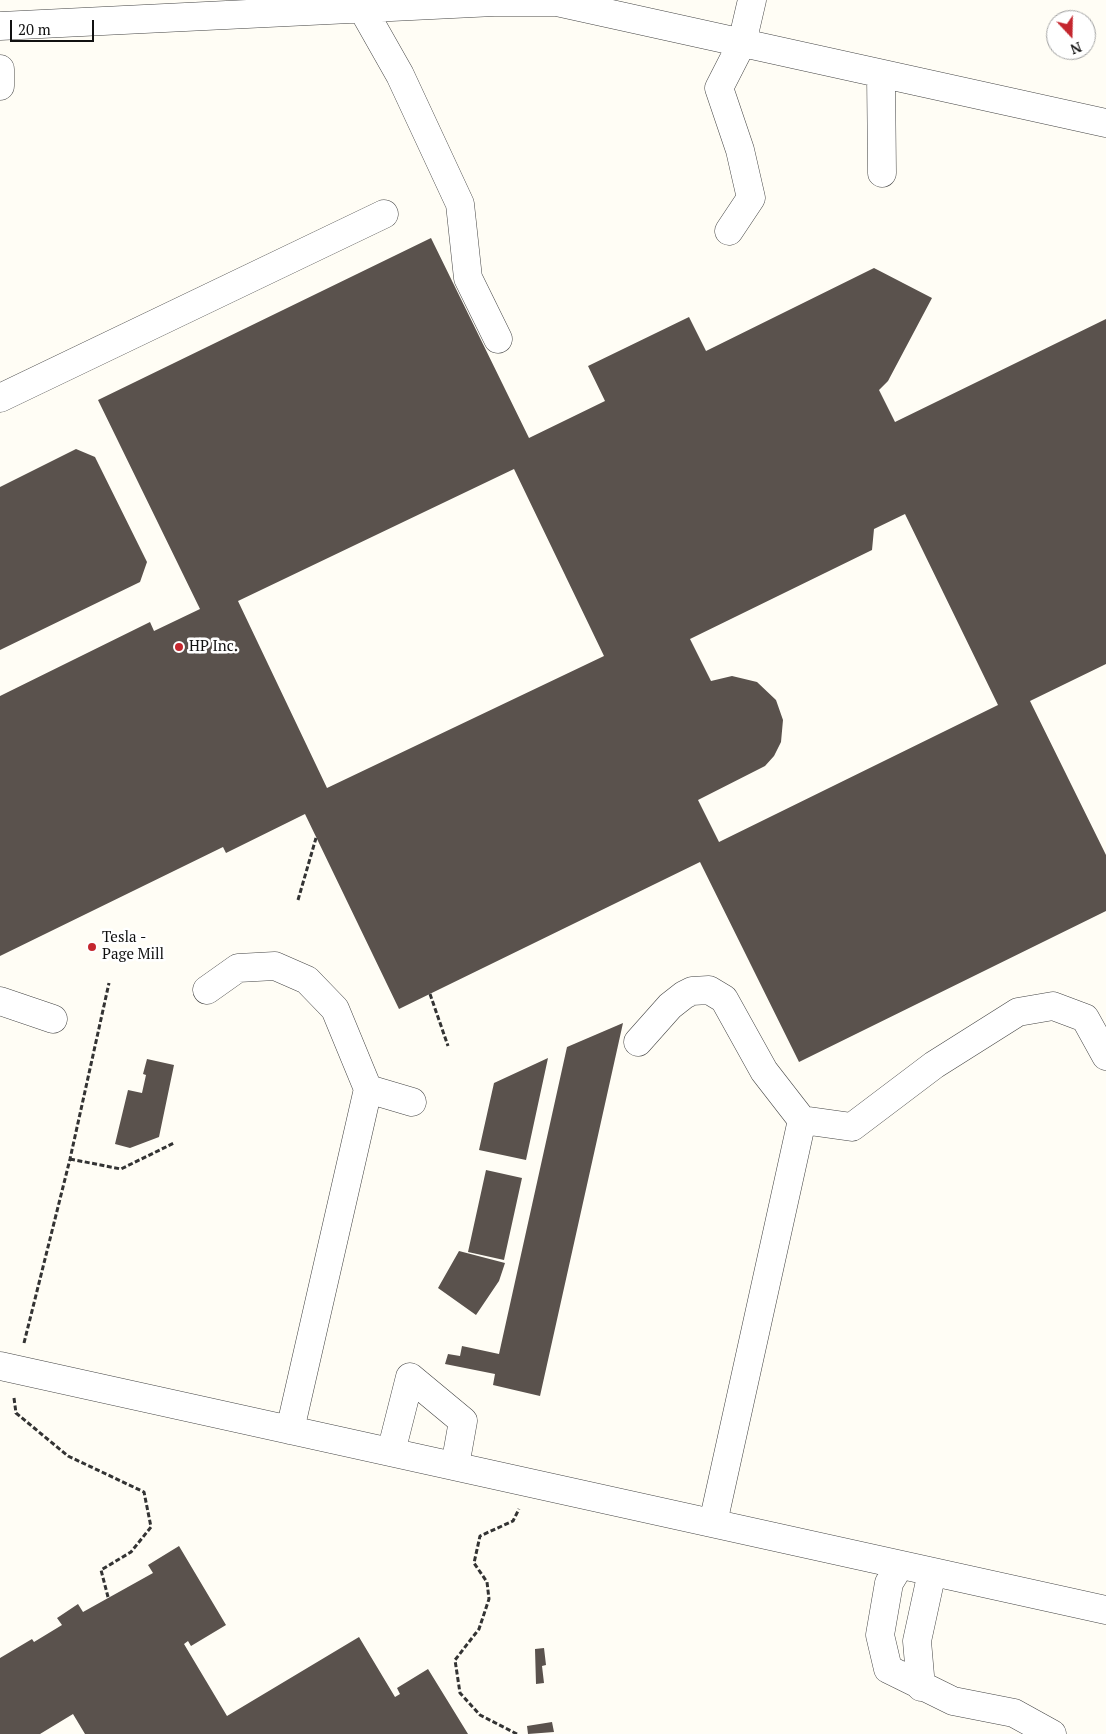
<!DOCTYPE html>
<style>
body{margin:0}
#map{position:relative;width:1106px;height:1734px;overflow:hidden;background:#fffdf5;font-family:"PT Serif",serif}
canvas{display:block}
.north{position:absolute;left:1046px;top:10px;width:50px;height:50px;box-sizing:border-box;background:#fff;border:1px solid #a0a0a0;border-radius:50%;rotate:159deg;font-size:14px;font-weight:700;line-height:20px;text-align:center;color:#111}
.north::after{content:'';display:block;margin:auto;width:18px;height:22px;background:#c4262e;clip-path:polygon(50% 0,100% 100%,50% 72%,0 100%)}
.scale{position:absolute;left:10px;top:20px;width:84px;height:22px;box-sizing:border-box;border:2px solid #111;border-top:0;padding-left:6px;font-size:15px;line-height:18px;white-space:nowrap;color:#111;-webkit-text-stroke:4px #fff;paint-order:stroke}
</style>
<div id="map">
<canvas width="1106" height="1734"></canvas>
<div class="north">N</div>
<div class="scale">20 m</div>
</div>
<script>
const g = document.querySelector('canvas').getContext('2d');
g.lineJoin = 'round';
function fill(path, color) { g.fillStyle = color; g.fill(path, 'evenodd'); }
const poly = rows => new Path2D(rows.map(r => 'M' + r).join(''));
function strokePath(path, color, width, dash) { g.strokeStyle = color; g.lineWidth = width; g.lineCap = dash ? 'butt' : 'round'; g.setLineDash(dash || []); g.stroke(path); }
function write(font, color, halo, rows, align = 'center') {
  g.font = font + ' "PT Serif",serif'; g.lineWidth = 5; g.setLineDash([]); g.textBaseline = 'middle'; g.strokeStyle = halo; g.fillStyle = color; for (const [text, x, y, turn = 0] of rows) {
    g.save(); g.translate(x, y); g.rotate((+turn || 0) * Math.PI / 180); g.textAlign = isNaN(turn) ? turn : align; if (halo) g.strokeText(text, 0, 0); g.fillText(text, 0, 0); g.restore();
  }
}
fill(poly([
 [431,238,529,438,605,401,588,366,689,317,706,351,874,268,932,298,888,381,879,390,895,422,1106,319,1106,664,1030,701,1106,855,1106,911,799,1062,700,862,399,1009,305,814,226,853,223,847,0,956,0,696,150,622,154,631,200,609,98,400],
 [514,469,604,656,327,788,238,601],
 [905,514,998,705,719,842,698,800,765,766,774,756,781,742,783,720,776,700,757,682,732,676,711,681,690,639,872,550,874,529],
 [76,449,95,457,147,562,140,582,0,650,0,487],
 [623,1023,540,1396,493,1385,495,1374,445,1364,448,1354,460,1356,462,1346,499,1354,567,1047],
 [548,1058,526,1160,479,1150,494,1083],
 [147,1059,174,1065,159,1137,130,1148,115,1144,128,1090,142,1093,146,1075,143,1074],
 [486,1170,522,1178,504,1260,468,1252],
 [459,1251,505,1263,499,1281,476,1315,438,1288],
 [179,1546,226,1625,191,1646,188,1641,184,1644,227,1716,359,1637,395,1697,400,1694,397,1688,428,1669,468,1734,85,1734,73,1714,40,1734,0,1734,0,1658,32,1639,34,1642,62,1625,57,1618,78,1604,83,1612,153,1573,148,1565],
 [544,1648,546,1665,542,1666,544,1683,536,1684,535,1649],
 [552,1722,554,1732,528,1734,527,1726]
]), '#5a524d');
const minor = poly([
 [361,0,362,8,400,75,460,204,468,278,498,339],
 [0,26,494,2,557,2,1106,123],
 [0,69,0,86],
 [881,74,882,173],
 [729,231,751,198,740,150,719,88,742,43,752,0],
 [0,398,384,214],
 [207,990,238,968,275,966,307,980,335,1009,368,1089,290,1430],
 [0,1001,53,1019],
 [638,1042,670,1006,684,995,692,991,709,990,724,999,764,1071,802,1120,852,1127,934,1065,1018,1012,1053,1006,1085,1018,1106,1056],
 [368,1089,412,1102],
 [0,1366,1106,1610],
 [391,1452,410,1377,463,1421,455,1466],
 [713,1523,802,1120],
 [900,1565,889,1583,880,1635,888,1669,953,1701,1014,1713,1052,1734],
 [921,1687,917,1641,932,1572]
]);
strokePath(minor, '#444', 29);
strokePath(poly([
 [298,900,316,838],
 [430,994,448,1046],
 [70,1159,121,1169,174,1143],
 [24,1343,70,1159,109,983],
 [14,1398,16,1413,68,1456,144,1492,151,1527,131,1552,101,1570,108,1597],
 [517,1734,480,1715,460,1693,455,1660,479,1629,489,1599,487,1582,474,1563,480,1536,513,1521,519,1509]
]), '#333', 3, [5, 2.5]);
strokePath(minor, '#fff', 28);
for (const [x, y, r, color] of [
 [179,647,5,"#c4262e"],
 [92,947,5,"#c4262e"]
]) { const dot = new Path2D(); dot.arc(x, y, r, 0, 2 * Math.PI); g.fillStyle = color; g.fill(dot); strokePath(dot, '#fff', 2); }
write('15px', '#111', '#fff', [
 ["HP Inc.",189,647],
 ["Tesla -",102,938],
 ["Page Mill",102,955]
], 'left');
</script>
